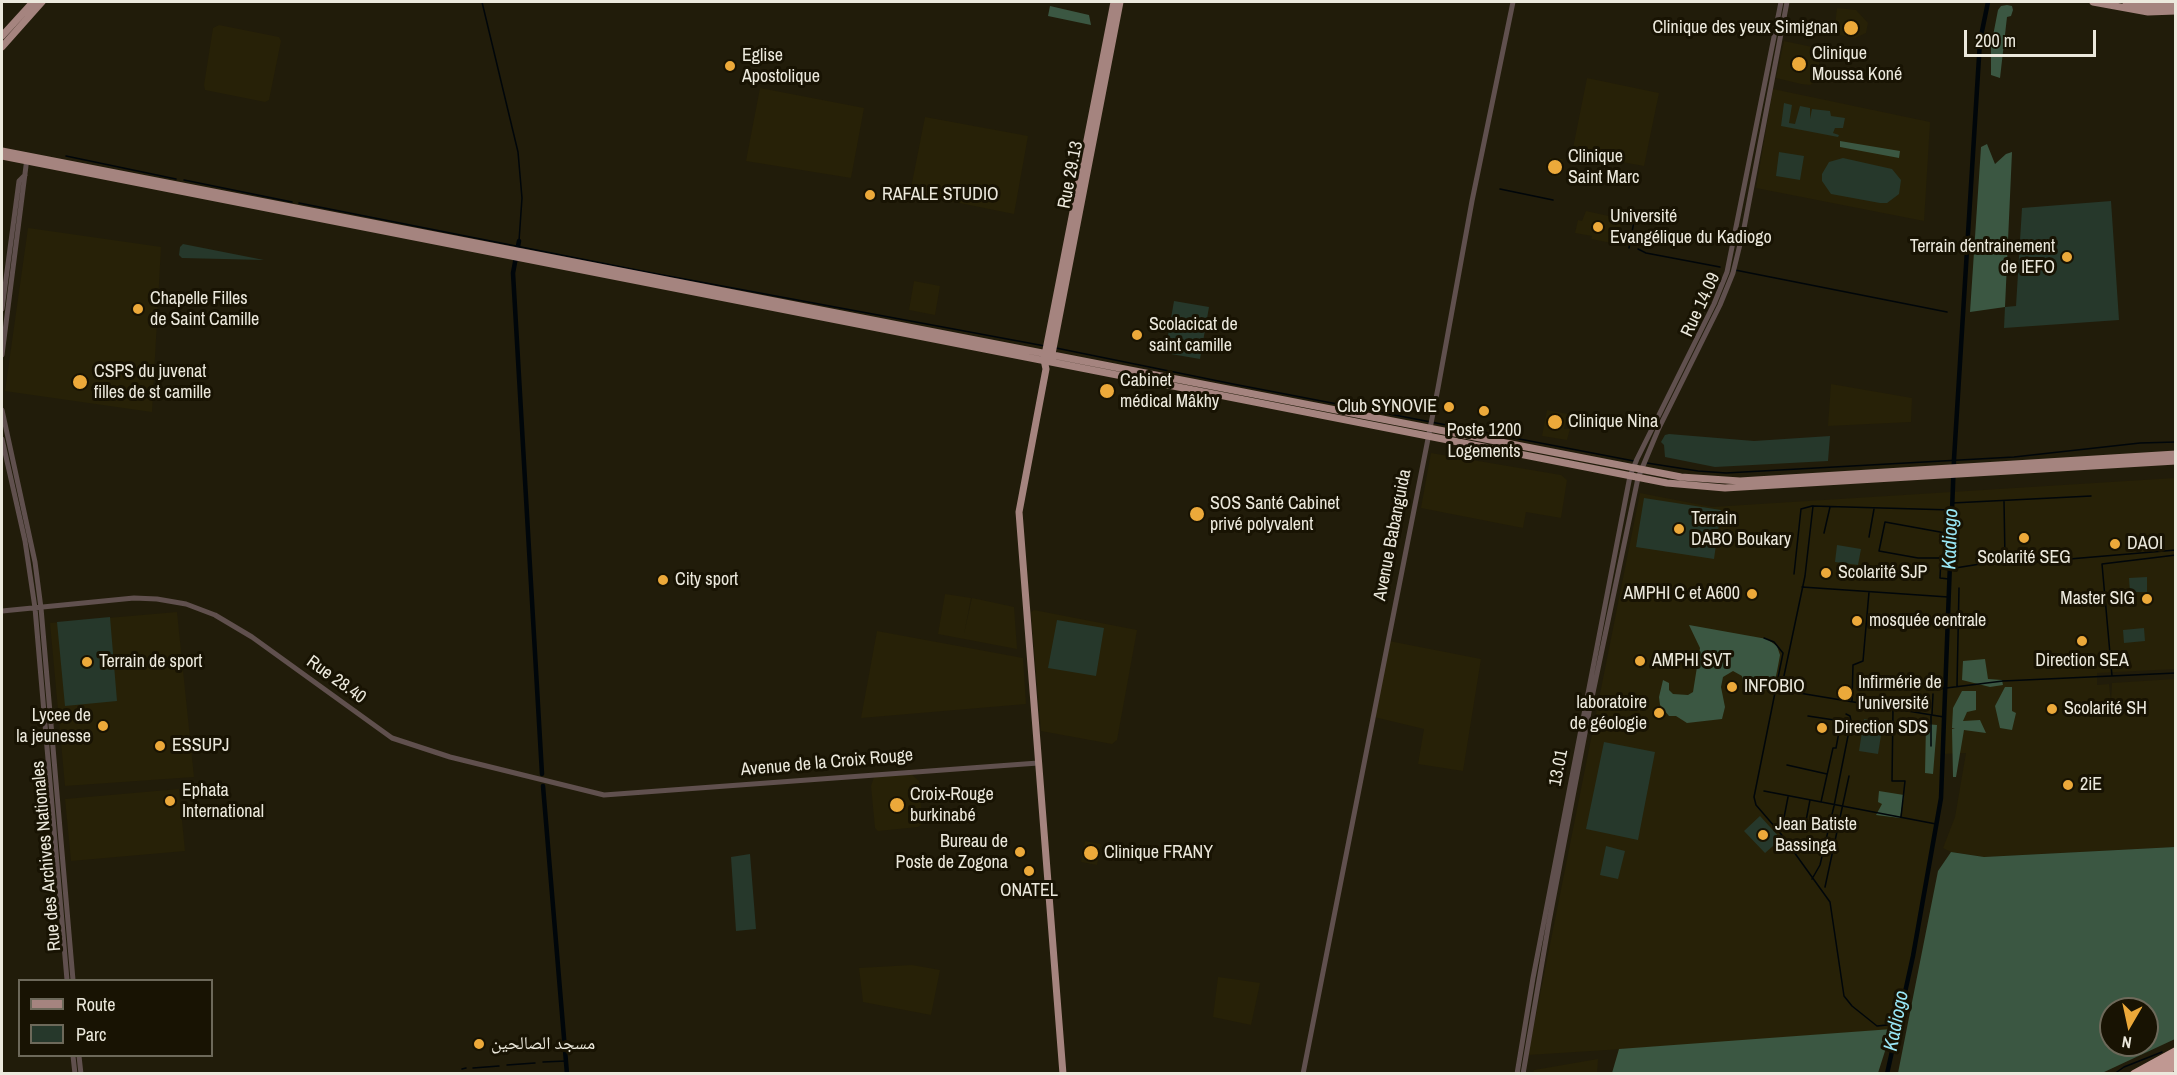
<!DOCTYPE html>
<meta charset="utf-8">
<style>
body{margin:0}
#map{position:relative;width:2177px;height:1075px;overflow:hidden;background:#211c0a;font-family:"Archivo Narrow",sans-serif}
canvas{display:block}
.frame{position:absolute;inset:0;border:3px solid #ece9dd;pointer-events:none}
.legend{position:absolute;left:18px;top:979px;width:195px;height:78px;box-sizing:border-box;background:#181303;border:2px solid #6d695a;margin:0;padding:8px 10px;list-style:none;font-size:18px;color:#ece9dd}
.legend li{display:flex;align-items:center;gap:12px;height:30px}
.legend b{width:30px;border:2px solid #6d695a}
.north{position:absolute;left:2099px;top:997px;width:60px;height:60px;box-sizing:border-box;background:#181303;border:2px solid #6d695a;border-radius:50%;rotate:189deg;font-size:16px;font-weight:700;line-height:24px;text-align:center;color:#ece9dd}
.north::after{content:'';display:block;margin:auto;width:21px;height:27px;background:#eca93a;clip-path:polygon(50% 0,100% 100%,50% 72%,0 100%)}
.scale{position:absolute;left:1964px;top:30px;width:132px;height:27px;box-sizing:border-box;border:3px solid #ece9dd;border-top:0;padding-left:8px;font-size:18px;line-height:21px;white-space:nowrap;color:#ece9dd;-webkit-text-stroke:4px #181303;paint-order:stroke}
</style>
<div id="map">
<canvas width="2177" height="1075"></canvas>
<div class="frame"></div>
<ul class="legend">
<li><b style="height:8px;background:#a5847f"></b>Route</li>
<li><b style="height:16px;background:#26382b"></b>Parc</li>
</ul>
<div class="north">N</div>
<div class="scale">200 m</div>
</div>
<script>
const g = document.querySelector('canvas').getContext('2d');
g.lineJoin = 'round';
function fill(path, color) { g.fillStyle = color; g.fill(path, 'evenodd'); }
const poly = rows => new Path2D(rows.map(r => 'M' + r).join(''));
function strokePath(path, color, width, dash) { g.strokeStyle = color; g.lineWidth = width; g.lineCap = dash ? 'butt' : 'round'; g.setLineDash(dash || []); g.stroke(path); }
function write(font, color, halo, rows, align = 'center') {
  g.font = font + ' "Archivo Narrow","Noto Naskh Arabic",sans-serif'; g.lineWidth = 6; g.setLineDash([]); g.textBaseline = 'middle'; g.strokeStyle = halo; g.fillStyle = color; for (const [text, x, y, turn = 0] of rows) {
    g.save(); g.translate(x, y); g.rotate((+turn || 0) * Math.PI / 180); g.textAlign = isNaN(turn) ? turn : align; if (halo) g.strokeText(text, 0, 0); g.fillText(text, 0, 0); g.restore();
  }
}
fill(poly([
 [1837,8,1856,10,1868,23,1866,33,1855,38,1834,34],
 [219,25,279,37,281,41,269,100,265,102,205,90,204,85,213,28],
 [1784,41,1822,49,1815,82,1810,85,1801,84,1776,78],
 [1587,78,1659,93,1644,166,1572,153],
 [760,88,864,108,851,178,746,161],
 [1773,89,1930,122,1924,221,1756,188],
 [925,117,1028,136,1014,214,910,193],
 [1550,158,1563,159,1560,177,1547,174],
 [1586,211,1622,219,1617,244,1591,239,1592,236,1575,233,1578,220,1582,221],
 [28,228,161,247,152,412,5,391],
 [914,281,940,286,935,315,909,310],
 [1831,384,1912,398,1911,422,1828,426],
 [1547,410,1568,414,1564,429,1570,429,1567,440,1542,436],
 [1431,453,1561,475,1567,480,1561,518,1526,512,1523,528,1421,508],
 [2175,478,2175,669,2097,673,2097,685,2109,684,2111,702,2112,683,2175,679,2175,847,1984,857,1951,852,1943,848,1955,817,1966,753,1943,754,1941,798,1910,969,1896,1029,1702,1044,1528,1055,1640,493,1712,507],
 [945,594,971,598,964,634,972,598,1014,607,1017,649,938,634],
 [1034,610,1137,630,1117,740,1112,744,1041,731,1031,612],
 [177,612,194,777,65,786,50,623],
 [877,631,1023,658,1026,704,861,718],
 [1389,641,1481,659,1463,771,1418,764,1424,729,1374,717],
 [910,773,919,781,922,824,918,827,878,831,875,828,871,786,874,777],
 [179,789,185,851,71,861,65,799],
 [1085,841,1101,844,1097,865,1081,862],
 [912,965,940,970,931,1015,863,1002,859,968],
 [1218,977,1260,983,1251,1025,1213,1017],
 [1598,1059,1597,1073,1533,1073,1534,1070]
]), '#272107');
fill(poly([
 [1784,103,1792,105,1789,123,1795,124,1800,106,1810,108,1810,119,1812,109,1830,111,1831,116,1845,118,1843,128,1835,128,1833,133,1839,135,1838,137,1781,126],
 [1779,152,1804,156,1800,180,1776,176],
 [1843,158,1892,169,1901,180,1899,194,1887,203,1880,203,1831,194,1822,181,1822,174,1829,162],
 [2111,201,2119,320,2004,328,2005,307,2016,306,2022,208],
 [183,244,264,260,182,258,179,255,180,247],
 [1174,301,1209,307,1200,359,1165,353],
 [1669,434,1754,441,1830,436,1828,461,1715,467,1665,457,1664,445,1661,442,1665,435],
 [1644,498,1721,510,1714,559,1636,547],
 [1837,545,1861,549,1858,565,1835,562],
 [2147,577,2147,592,2130,592,2129,578],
 [110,617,117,701,65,706,57,622],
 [1057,620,1104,628,1096,676,1048,668],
 [2144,628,2145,641,2124,643,2123,630],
 [1864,719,1883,723,1878,754,1859,751],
 [1604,742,1655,752,1638,840,1586,829],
 [1760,816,1781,839,1765,853,1744,831],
 [1606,846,1625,851,1618,879,1600,875],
 [750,854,756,929,736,931,731,857]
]), '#26382b');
fill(poly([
 [2007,5,2012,6,2013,10,2011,16,2007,17,2000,78,1991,75,1991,46,1998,10,2001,6],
 [1050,6,1089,15,1091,25,1048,16],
 [1840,141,1900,151,1899,158,1840,147],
 [1987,144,1995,164,2006,154,2012,152,2005,307,1970,312,1981,147],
 [1689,625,1767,639,1777,646,1780,655,1778,666,1775,681,1769,690,1743,686,1742,676,1733,671,1723,677,1721,687,1725,707,1722,719,1687,723,1676,716,1669,716,1660,705,1659,697,1663,680,1669,683,1669,690,1673,694,1688,695,1693,692,1700,648],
 [1985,659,1988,679,2002,680,2003,685,1990,687,1962,680,1963,661],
 [2005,687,2012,687,2012,711,2016,713,2012,730,2000,728,1995,706],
 [1962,691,1976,691,1976,710,1967,712,1963,721,1980,720,1986,733,1964,730,1956,777,1953,777,1952,729,1955,728,1952,728,1953,708],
 [1926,724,1937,725,1933,774,1925,773],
 [1879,791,1904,795,1900,818,1876,815,1882,804,1878,802],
 [2175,847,2175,1039,2102,1073,1898,1073,1938,871,1951,852,1984,857],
 [2111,1009,2147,1009,2147,1045,2111,1045],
 [1892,1029,1878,1073,1612,1073,1619,1049]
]), '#3b5742');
strokePath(poly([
 [482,2,518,152,522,198,519,241],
 [2149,2,2176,2],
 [66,156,176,179],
 [184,180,292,202],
 [1500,189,1553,200],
 [299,203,652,273,1045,346],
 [1629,248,1635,216],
 [1638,249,1646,253,1720,267],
 [1735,270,1947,312],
 [1056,348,1233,384,1634,461],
 [1647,463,1698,471,1726,473,2014,457,2140,443,2176,442],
 [2004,501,2005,559],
 [1952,503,2091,496],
 [1813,506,1805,576,1781,690,1944,717],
 [1824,533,1830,507],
 [1869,537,1874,509],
 [1949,569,2005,560,2010,564,2176,550],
 [1794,574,1801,509,1812,506,1952,510],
 [1949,579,1940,578,1941,558,1918,558,1879,551,1885,522,1951,534],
 [1802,587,1948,597],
 [1764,638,1774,642,1783,653,1754,797,1756,805,1781,834,1830,902,1844,996,1852,1006,1877,1026,1897,1024],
 [2112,676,2102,564,2176,555],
 [1957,686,1959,588],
 [1930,690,2003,681,2176,673],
 [1852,701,1853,665,1863,661,1869,592],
 [1893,709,1892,781,1905,781,1901,817],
 [1932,714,1933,694],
 [1808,716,1841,721,1836,748,1833,748,1821,802],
 [1931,716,1931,746],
 [1787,765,1827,774],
 [1764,791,1936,824],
 [1782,828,1788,797],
 [1804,831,1810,800],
 [1812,879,1820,865,1834,806,1851,721,1850,716,1846,714],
 [1825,887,1849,776],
 [543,1062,566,1061],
 [507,1065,535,1063],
 [473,1068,499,1066],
 [462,1069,466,1068],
 [2114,1074,2124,1067,2162,1052]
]), '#00060a', 1.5);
strokePath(poly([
 [519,241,513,273,542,774],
 [543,786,567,1074],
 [1887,1074,1913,956,1941,798,1954,459,1980,41,1988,2]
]), '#00060a', 4.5);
strokePath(poly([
 [2,309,19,181,25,175],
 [2,355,27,158],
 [2,410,35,562,41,608,73,980],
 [2,439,25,541,35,608,67,980],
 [2,611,134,598,157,599,186,604,215,615,252,637,392,738,450,757,604,795,1038,763],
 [73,1056,75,1074],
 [79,1056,81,1074],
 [1303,1074,1438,388,1472,201,1513,2],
 [1517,1074,1533,978,1630,476,1637,459,1714,304,1727,272,1781,2],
 [1523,1074,1549,922,1590,707,1638,478,1658,430,1720,305,1733,273,1744,228,1787,2]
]), '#60504e', 5);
strokePath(poly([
 [2093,2,2148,12,2176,11],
 [2126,2,2148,6,2176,6],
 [2,36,33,2],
 [2,47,42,2],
 [2,151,1681,477,1740,481,2176,454],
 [2,156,1667,483,1725,488,2176,461],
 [1051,359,1120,2],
 [1063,1074,1019,512,1046,369,1044,360,1114,2]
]), '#a5847f', 7);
strokePath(poly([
 [2134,1074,2176,1051],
 [2149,1074,2176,1059],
 [2163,1074,2176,1065]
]), '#c09892', 8);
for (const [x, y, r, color] of [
 [1851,28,8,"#eca93a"],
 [1799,64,8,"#eca93a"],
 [730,66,6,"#eca93a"],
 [1555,167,8,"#eca93a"],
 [870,195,6,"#eca93a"],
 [1598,227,6,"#eca93a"],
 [2067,257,6,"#eca93a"],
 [138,309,6,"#eca93a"],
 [1137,335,6,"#eca93a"],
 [80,382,8,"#eca93a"],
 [1107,391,8,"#eca93a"],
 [1449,407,6,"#eca93a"],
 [1484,411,6,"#eca93a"],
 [1555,422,8,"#eca93a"],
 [1197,514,8,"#eca93a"],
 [1679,529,6,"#eca93a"],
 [2024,538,6,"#eca93a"],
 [2115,544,6,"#eca93a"],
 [1826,573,6,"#eca93a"],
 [663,580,6,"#eca93a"],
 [1752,594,6,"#eca93a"],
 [2147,599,6,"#eca93a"],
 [1857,621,6,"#eca93a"],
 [2082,641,6,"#eca93a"],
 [1640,661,6,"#eca93a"],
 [87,662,6,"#eca93a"],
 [1732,687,6,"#eca93a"],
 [1845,693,8,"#eca93a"],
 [2052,709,6,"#eca93a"],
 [1659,713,6,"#eca93a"],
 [103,726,6,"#eca93a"],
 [1822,728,6,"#eca93a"],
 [160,746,6,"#eca93a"],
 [2068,785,6,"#eca93a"],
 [170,801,6,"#eca93a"],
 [897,805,8,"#eca93a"],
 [1763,835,6,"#eca93a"],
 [1020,852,6,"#eca93a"],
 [1091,853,8,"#eca93a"],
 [1029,871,6,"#eca93a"],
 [479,1044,6,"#eca93a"]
]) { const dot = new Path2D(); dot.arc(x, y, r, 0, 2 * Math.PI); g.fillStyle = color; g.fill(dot); strokePath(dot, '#181303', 2); }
write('18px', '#ece9dd', '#181303', [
 ["Clinique des yeux Simignan",1838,28,"right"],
 ["Clinique",1812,54],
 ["Moussa Koné",1812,75],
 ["Eglise",742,56],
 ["Apostolique",742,77],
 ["Clinique",1568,157],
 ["Saint Marc",1568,178],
 ["RAFALE STUDIO",882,195],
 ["Université",1610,217],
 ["Evangélique du Kadiogo",1610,238],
 ["Terrain d´entrainement",2055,247,"right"],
 ["de l´EFO",2055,268,"right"],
 ["Chapelle Filles",150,299],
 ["de Saint Camille",150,320],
 ["Scolacicat de",1149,325],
 ["saint camille",1149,346],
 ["CSPS du juvenat",94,372],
 ["filles de st camille",94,393],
 ["Cabinet",1120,381],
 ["médical Mâkhy",1120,402],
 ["Club SYNOVIE",1437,407,"right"],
 ["Clinique Nina",1568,422],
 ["Poste 1200",1484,431,"center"],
 ["Logements",1484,452,"center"],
 ["SOS Santé Cabinet",1210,504],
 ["privé polyvalent",1210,525],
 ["Terrain",1691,519],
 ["DABO Boukary",1691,540],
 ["DAOI",2127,544],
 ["Scolarité SEG",2024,558,"center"],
 ["Scolarité SJP",1838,573],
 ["City sport",675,580],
 ["AMPHI C et A600",1740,594,"right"],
 ["Master SIG",2135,599,"right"],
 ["mosquée centrale",1869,621],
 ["AMPHI SVT",1652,661],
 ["Direction SEA",2082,661,"center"],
 ["Terrain de sport",99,662],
 ["Infirmérie de",1858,683],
 ["l'université",1858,704],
 ["INFOBIO",1744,687],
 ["laboratoire",1647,703,"right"],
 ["de géologie",1647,724,"right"],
 ["Scolarité SH",2064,709],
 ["Lycee de",91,716,"right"],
 ["la jeunesse",91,737,"right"],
 ["Direction SDS",1834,728],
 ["ESSUPJ",172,746],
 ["2iE",2080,785],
 ["Ephata",182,791],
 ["International",182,812],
 ["Croix-Rouge",910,795],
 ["burkinabé",910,816],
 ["Jean Batiste",1775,825],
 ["Bassinga",1775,846],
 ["Bureau de",1008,842,"right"],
 ["Poste de Zogona",1008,863,"right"],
 ["Clinique FRANY",1104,853],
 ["ONATEL",1029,891,"center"],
 ["مسجد الصالحين",491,1044]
], 'left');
write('18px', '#ece9dd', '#181303', [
 ["Rue 29.13",1071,175,-79],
 ["Rue 14.09",1701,305,-65],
 ["Avenue Babanguida",1393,535,-79],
 ["Rue 28.40",336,680,36],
 ["Avenue de la Croix Rouge",827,763,-5],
 ["13.01",1559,768,-79],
 ["Rue des Archives Nationales",47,856,-95]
]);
write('italic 20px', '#99e7f6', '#181303', [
 ["Kadiogo",1951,539,-88],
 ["Kadiogo",1897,1021,-79]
]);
</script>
